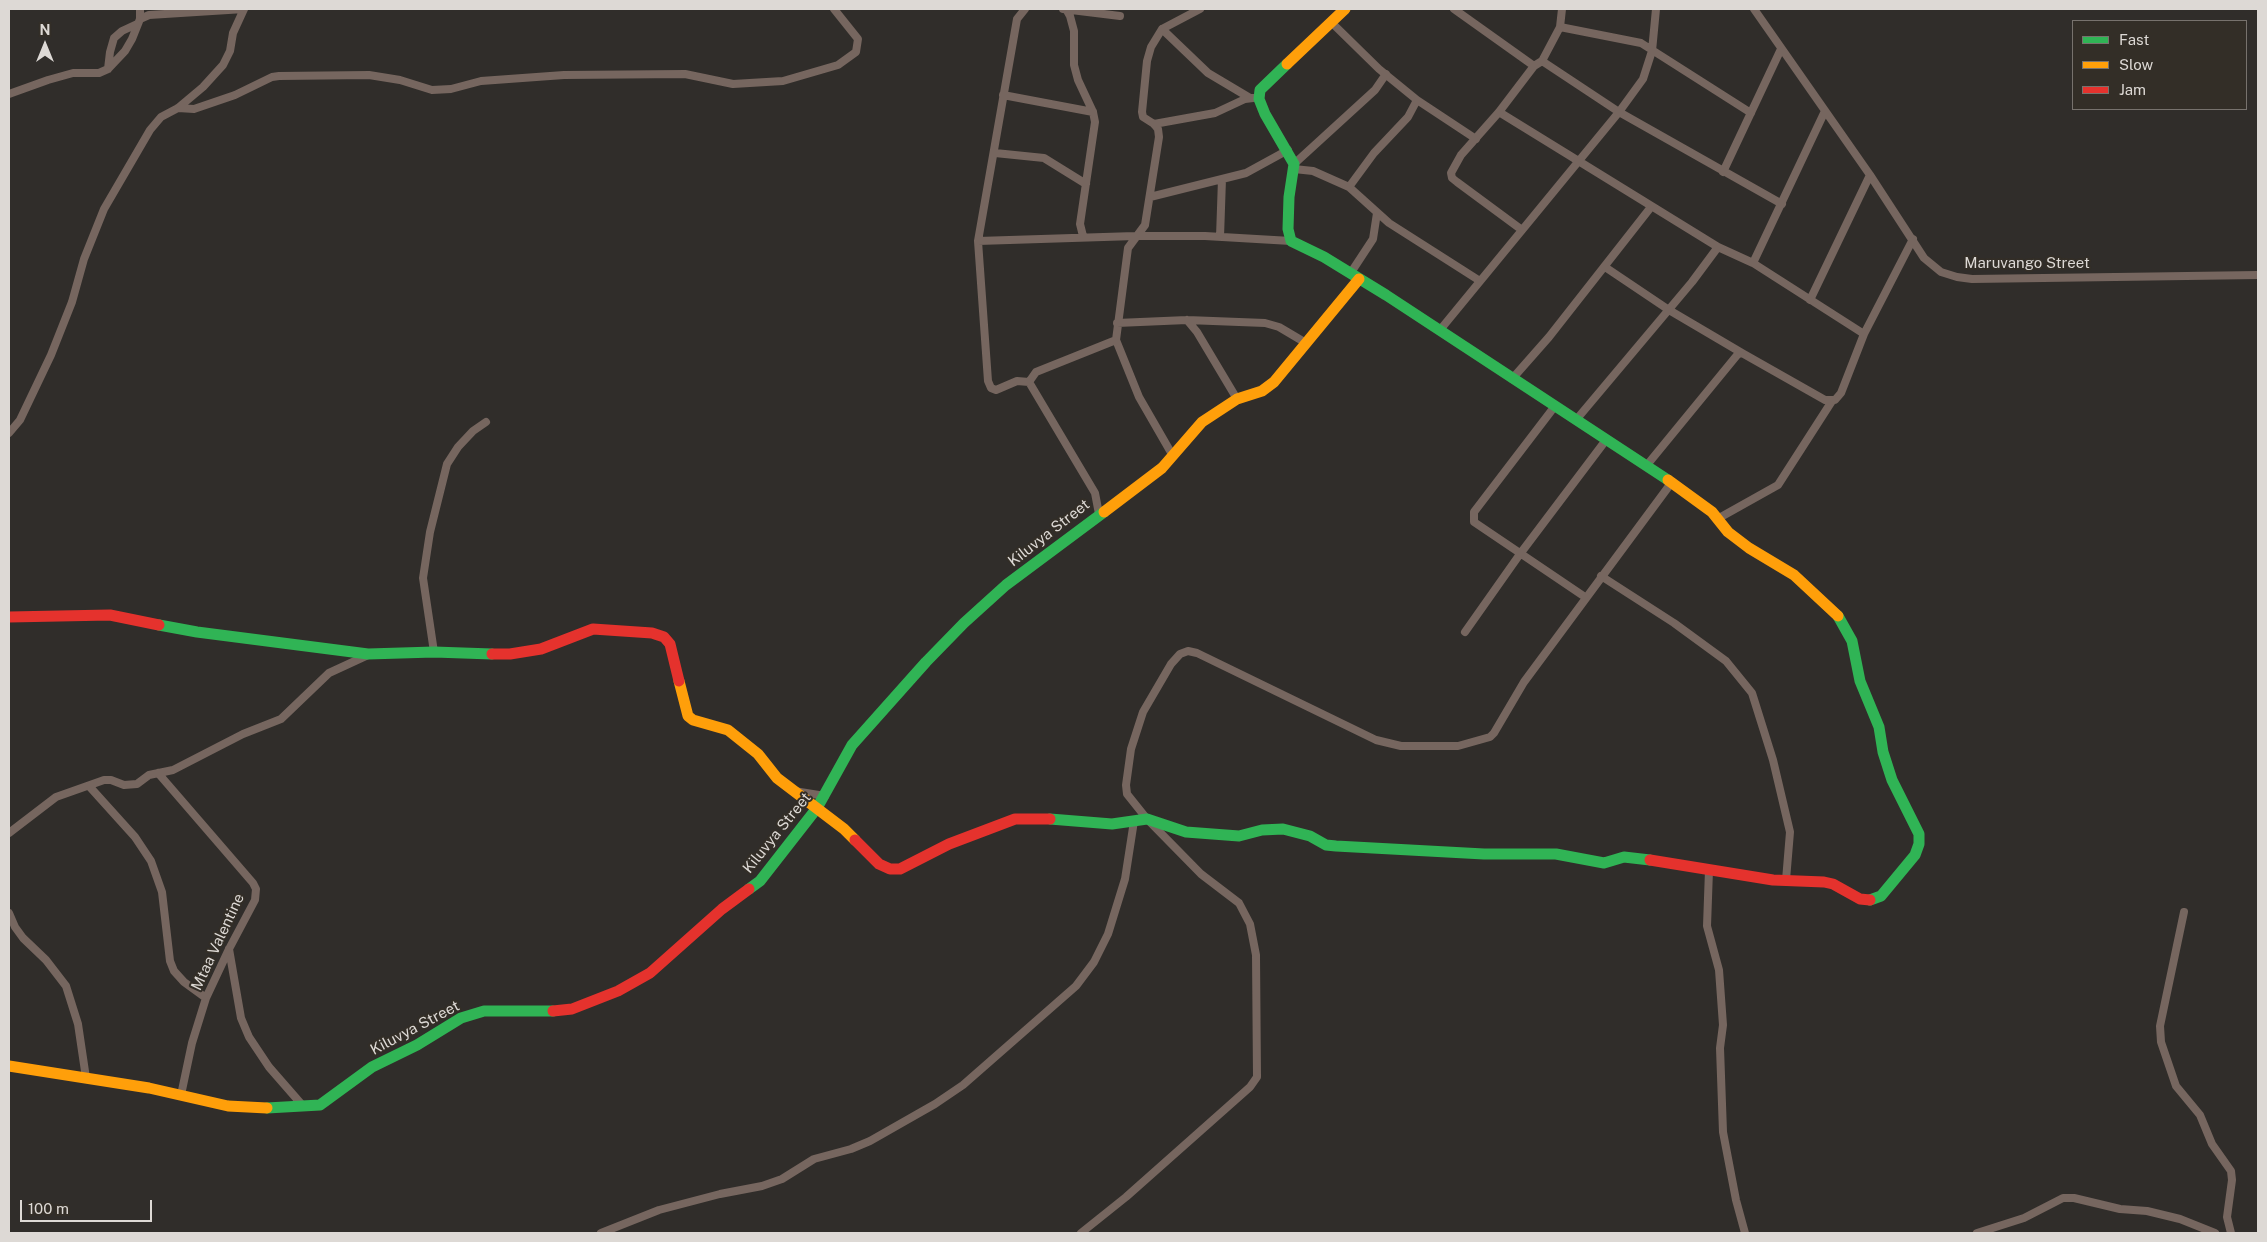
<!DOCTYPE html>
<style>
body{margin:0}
#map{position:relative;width:2267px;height:1242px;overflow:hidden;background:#302d2a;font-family:"Public Sans",sans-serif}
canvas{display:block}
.frame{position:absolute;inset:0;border:10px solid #ddd9d5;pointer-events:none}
.legend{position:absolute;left:2072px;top:20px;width:175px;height:90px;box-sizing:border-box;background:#332e27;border:1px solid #77726d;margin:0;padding:6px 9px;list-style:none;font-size:15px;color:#ddd9d5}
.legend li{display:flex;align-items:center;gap:10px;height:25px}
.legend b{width:25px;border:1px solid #77726d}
.north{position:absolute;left:20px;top:20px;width:50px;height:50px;-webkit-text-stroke:4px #332e27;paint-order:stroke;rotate:0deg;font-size:14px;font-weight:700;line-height:20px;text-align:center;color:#ddd9d5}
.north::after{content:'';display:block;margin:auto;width:18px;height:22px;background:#ddd9d5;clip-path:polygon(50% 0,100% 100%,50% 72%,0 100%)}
.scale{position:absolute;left:20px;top:1200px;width:132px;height:22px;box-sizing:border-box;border:2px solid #ddd9d5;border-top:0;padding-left:6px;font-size:15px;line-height:18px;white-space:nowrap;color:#ddd9d5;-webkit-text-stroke:4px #332e27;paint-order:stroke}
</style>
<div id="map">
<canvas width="2267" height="1242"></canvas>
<div class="frame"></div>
<ul class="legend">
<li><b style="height:6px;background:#30b455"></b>Fast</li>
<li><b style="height:6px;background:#ff9f0a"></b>Slow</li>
<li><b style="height:6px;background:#e5322d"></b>Jam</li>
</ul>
<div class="north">N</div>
<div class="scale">100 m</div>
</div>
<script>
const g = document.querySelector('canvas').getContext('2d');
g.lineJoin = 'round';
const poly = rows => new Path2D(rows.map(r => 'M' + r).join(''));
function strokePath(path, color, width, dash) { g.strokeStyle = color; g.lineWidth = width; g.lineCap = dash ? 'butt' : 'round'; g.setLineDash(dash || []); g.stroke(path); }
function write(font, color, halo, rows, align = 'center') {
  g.font = font + ' "Public Sans",sans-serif'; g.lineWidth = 4; g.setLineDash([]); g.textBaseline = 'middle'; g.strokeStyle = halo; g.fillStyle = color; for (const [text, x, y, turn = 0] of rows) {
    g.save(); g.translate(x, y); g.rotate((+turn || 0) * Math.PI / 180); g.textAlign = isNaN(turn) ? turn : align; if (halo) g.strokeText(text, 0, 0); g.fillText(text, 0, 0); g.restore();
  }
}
strokePath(poly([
 [1025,9,1017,19,978,241,988,381,991,388,996,390,1017,381,1029,382,1095,493,1099,514],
 [1063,9,1120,16],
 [1066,9,1070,16,1074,31,1074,65,1078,80,1093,112,1095,122,1080,224,1083,236],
 [1454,9,1534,66],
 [1754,9,1870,175,1924,258,1941,272,1957,277,1972,279,2258,275],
 [140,19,149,15,244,9],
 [1331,22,1379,69,1417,100,1476,139],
 [1560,27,1641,43,1751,113],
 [1162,29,1208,73,1250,98],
 [1542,61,1619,112,1782,204],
 [108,69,110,52,114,38,122,31,137,24],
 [9,94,48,80,73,73,99,73,108,69,125,51,132,39,140,19,140,9],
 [1003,95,1093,112],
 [178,108,194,109,235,95,272,77,279,76,369,75,400,80,432,90,451,89,481,81,564,75,685,74,733,84,783,81,838,65,856,52,858,39,834,9],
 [1499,112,1718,247,1753,263,1864,334],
 [1154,124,1215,113,1245,99,1253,98],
 [995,153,1044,158,1086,184],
 [1294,164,1375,90,1386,74],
 [1294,169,1313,171,1349,187,1389,223,1480,281],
 [1723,172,1781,49],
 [1349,187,1374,153,1408,117,1417,100],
 [1150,197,1246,173,1288,150],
 [1522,230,1457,182,1452,178,1451,173,1461,155,1499,112,1534,66,1542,61,1560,27,1562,9],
 [1220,237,1222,179],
 [978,241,1135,236,1205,236,1291,241],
 [1753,263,1825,111],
 [1605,267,1669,310,1742,353],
 [1350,274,1373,239,1377,213],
 [1810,300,1870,175],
 [1187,320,1197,332,1237,399],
 [1117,323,1187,320,1265,323,1279,327,1306,343],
 [1440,330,1619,112,1643,79,1652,51,1656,9],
 [1512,379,1549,337,1651,207],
 [1029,382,1036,372,1116,340],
 [1555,406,1474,512,1474,522,1585,597],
 [1576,420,1692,282,1718,247],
 [9,433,20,420,51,355,72,302,84,259,104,209,150,130,161,117,178,108,203,87,223,65,230,51,233,33,244,9],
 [1173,456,1139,397,1116,340,1128,248,1145,225,1159,137,1158,129,1154,124,1143,117,1142,112,1147,61,1151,47,1162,29,1200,9],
 [1647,465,1738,354,1742,353,1825,400,1835,400,1841,393,1864,334,1913,239],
 [1719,518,1778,485,1832,401],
 [1601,576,1674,623,1726,661,1752,693,1773,760,1790,832,1786,880],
 [1465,632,1520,554,1606,440],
 [434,652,423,578,430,532,447,464,458,447,473,431,486,422],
 [158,773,253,883,256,889,255,900,229,949,206,998,192,1043,181,1095],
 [89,786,135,837,151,861,162,892,170,961,174,971,184,982,206,998],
 [794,791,825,796],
 [9,833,56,797,104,780,111,780,124,785,137,784,149,775,173,770,243,734,281,719,329,673,368,655],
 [1709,870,1707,926,1719,970,1723,1025,1720,1048,1723,1132,1736,1200,1745,1233],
 [2184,912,2160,1026,2161,1042,2176,1086,2200,1115,2212,1144,2231,1171,2232,1180,2227,1217,2231,1233],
 [9,913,15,927,23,938,46,960,66,986,78,1024,86,1078],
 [229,949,241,1018,249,1037,269,1067,303,1106],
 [601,1233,659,1210,720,1194,762,1186,782,1179,814,1159,851,1149,870,1141,935,1104,963,1085,1076,986,1094,962,1108,934,1125,879,1134,821],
 [1081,1233,1126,1197,1250,1087,1257,1077,1256,955,1250,924,1239,903,1201,874,1147,819,1127,794,1126,785,1131,749,1143,712,1171,664,1180,654,1188,651,1197,653,1376,740,1401,746,1458,746,1490,737,1494,733,1524,682,1672,482],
 [1977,1233,2024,1218,2063,1198,2074,1198,2120,1209,2147,1211,2180,1219,2215,1233]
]), '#76665f', 8);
strokePath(poly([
 [1287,64,1260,90,1259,99,1265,114,1294,164,1289,197,1288,229,1291,241,1324,257,1386,295,1668,480],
 [1838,616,1852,641,1860,681,1879,727,1883,752,1892,780,1919,834,1919,844,1915,855,1881,896,1870,900],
 [159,625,197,632,368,654,434,652,492,654],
 [1050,819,1112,824,1147,819,1186,832,1239,836,1262,830,1283,829,1310,836,1326,845,1336,846,1484,854,1556,854,1604,863,1624,857,1650,860],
 [749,889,760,881,817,808,852,745,926,662,964,623,1006,585,1104,512],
 [267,1108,320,1105,372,1067,417,1045,461,1018,484,1011,553,1011]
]), '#30b455', 11);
strokePath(poly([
 [1287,64,1345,9],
 [1668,480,1712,512,1728,532,1749,548,1794,575,1838,616],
 [1104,512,1162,468,1202,422,1237,399,1262,391,1274,382,1359,279],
 [679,681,688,716,693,720,728,730,758,754,777,778,844,829,855,840],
 [9,1066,149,1088,228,1106,267,1108]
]), '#ff9f0a', 11);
strokePath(poly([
 [9,617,110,615,159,625],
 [492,654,510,654,541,649,593,629,652,633,664,637,670,644,679,681],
 [855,840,879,864,890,869,900,869,949,844,1015,819,1050,819],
 [1650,860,1773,880,1824,882,1833,884,1860,899,1870,900],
 [553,1011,572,1009,618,991,650,973,722,909,749,889]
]), '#e5322d', 11);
write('15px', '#ddd9d5', '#332e27', [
 ["Maruvango Street",2027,263],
 ["Kiluvya Street",1049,533,-38],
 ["Kiluvya Street",777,833,-51],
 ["Mtaa Valentine",218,942,-65],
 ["Kiluvya Street",415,1028,-28]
]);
</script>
